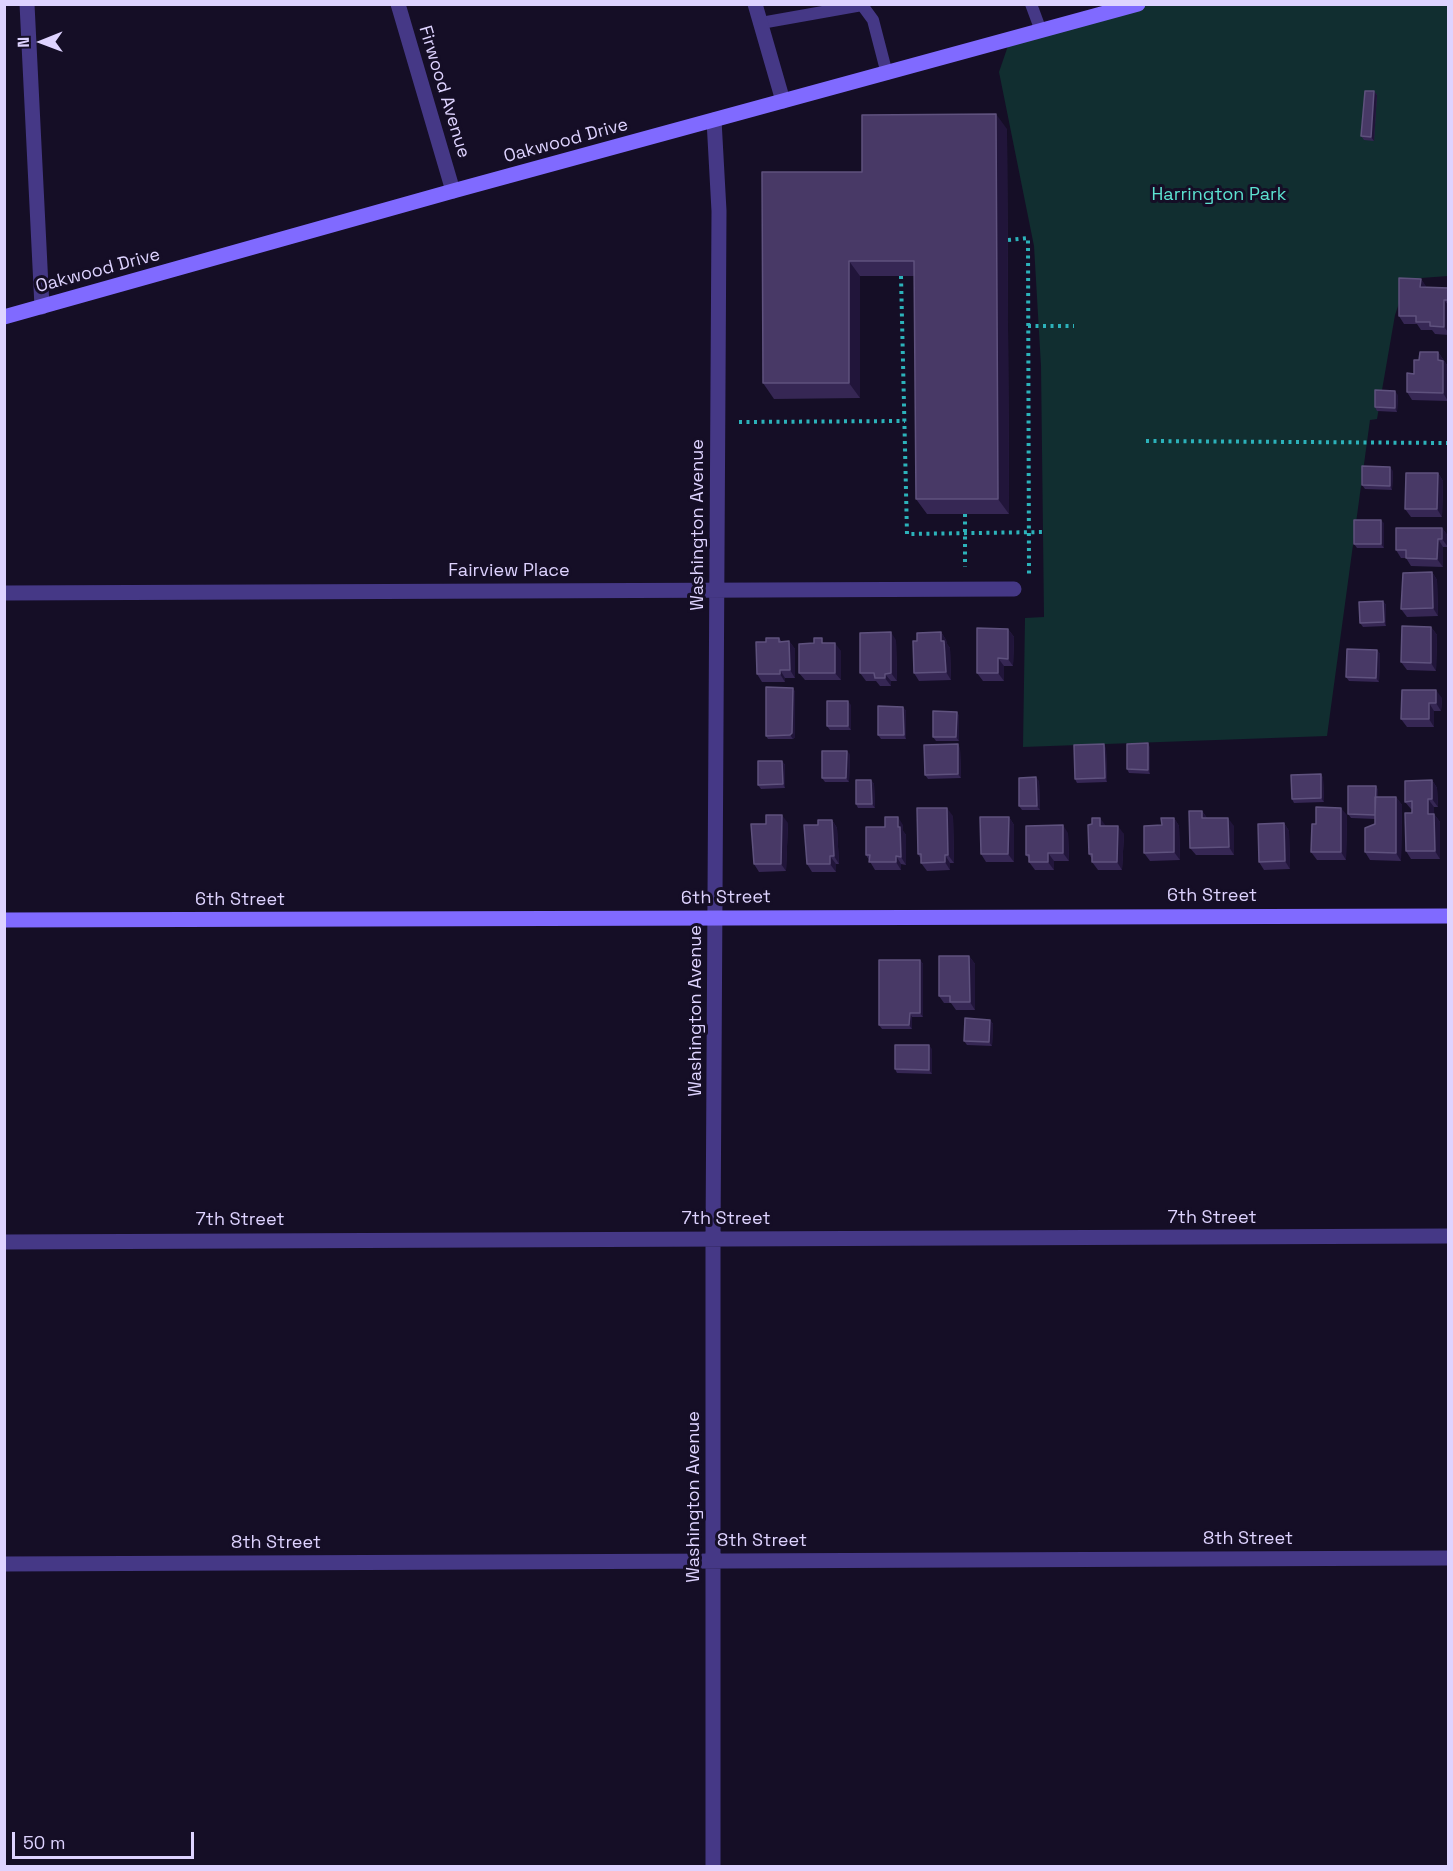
<!DOCTYPE html>
<style>
body{margin:0}
#map{position:relative;width:1453px;height:1871px;overflow:hidden;background:#150e26;font-family:"Space Grotesk",sans-serif}
canvas{display:block}
.frame{position:absolute;inset:0;border:6px solid #ded3ff;pointer-events:none}
.north{position:absolute;left:12px;top:12px;width:60px;height:60px;-webkit-text-stroke:4px #150e26;paint-order:stroke;rotate:269deg;font-size:16px;font-weight:700;line-height:24px;text-align:center;color:#ded3ff}
.north::after{content:'';display:block;margin:auto;width:21px;height:27px;background:#ded3ff;clip-path:polygon(50% 0,100% 100%,50% 72%,0 100%)}
.scale{position:absolute;left:12px;top:1832px;width:182px;height:27px;box-sizing:border-box;border:3px solid #ded3ff;border-top:0;padding-left:8px;font-size:18px;line-height:21px;white-space:nowrap;color:#ded3ff;-webkit-text-stroke:4px #150e26;paint-order:stroke}
</style>
<div id="map">
<canvas width="1453" height="1871"></canvas>
<div class="frame"></div>
<div class="north">N</div>
<div class="scale">50 m</div>
</div>
<script>
const g = document.querySelector('canvas').getContext('2d');
g.lineJoin = 'round';
function fill(path, color) { g.fillStyle = color; g.fill(path, 'evenodd'); }
const poly = rows => new Path2D(rows.map(r => 'M' + r).join(''));
function strokePath(path, color, width, dash) { g.strokeStyle = color; g.lineWidth = width; g.lineCap = dash ? 'butt' : 'round'; g.setLineDash(dash || []); g.stroke(path); }
function write(font, color, halo, rows, align = 'center') {
  g.font = font + ' "Space Grotesk",sans-serif'; g.lineWidth = 6; g.setLineDash([]); g.textBaseline = 'middle'; g.strokeStyle = halo; g.fillStyle = color; for (const [text, x, y, turn = 0] of rows) {
    g.save(); g.translate(x, y); g.rotate((+turn || 0) * Math.PI / 180); g.textAlign = isNaN(turn) ? turn : align; if (halo) g.strokeText(text, 0, 0); g.fillText(text, 0, 0); g.restore();
  }
}
fill(poly([
 [1138,5,1448,5,1448,276,1421,278,1405,286,1395,315,1377,419,1370,420,1327,736,1023,747,1025,618,1044,617,1041,366,1034,246,999,72,1010,40]
]), '#112e30');
strokePath(poly([
 [1008,240,1028,238,1029,576],
 [901,276,907,534,1043,532],
 [1028,326,1074,326],
 [739,422,905,421],
 [1146,441,1448,443],
 [965,514,965,567]
]), '#2cb2ba', 4, [3, 4.5]);
strokePath(poly([
 [1031,4,1041,31],
 [761,23,862,5,873,20,887,74]
]), '#453886', 12);
strokePath(poly([
 [27,4,42,307],
 [398,4,453,191],
 [755,4,783,101],
 [4,593,1014,589],
 [4,1242,1448,1236],
 [4,1564,1448,1558],
 [713,1866,713,1238,719,211,714,120]
]), '#453886', 15);
strokePath(poly([
 [4,317,453,191,1138,4],
 [4,920,1448,916]
]), '#806aff', 15);
fill(poly([
 [1374,91,1377,95,1374,141,1364,140,1361,136],
 [1007,129,1009,514,927,514,916,499,915,276,860,276,860,398,774,399,763,383,862,172],
 [1421,279,1426,287,1449,288,1449,335,1435,334,1432,330,1421,330,1417,324,1404,324,1399,316],
 [1438,352,1449,368,1448,401,1412,400,1407,392,1414,374],
 [1398,395,1397,412,1377,411,1375,407],
 [1393,471,1392,490,1365,489,1362,485],
 [1438,473,1443,481,1442,517,1411,517,1405,509],
 [1384,523,1384,548,1357,548,1354,544],
 [1442,528,1448,536,1448,547,1443,547,1443,567,1411,566,1406,558,1401,558,1396,550],
 [1432,572,1437,580,1438,616,1407,617,1401,609],
 [1383,601,1386,605,1386,626,1363,627,1360,623],
 [1431,627,1437,635,1436,671,1407,670,1401,662],
 [1008,629,1014,637,1013,666,1004,666,1004,681,983,681,977,673],
 [941,632,946,640,947,644,950,648,951,680,919,681,914,673,917,641],
 [779,638,782,642,789,641,795,649,795,678,785,678,785,682,762,682,757,674,766,642],
 [896,640,897,681,891,681,891,686,880,686,876,681,866,681,860,673],
 [814,643,825,643,841,651,841,680,805,680,799,673],
 [1377,650,1380,654,1379,682,1349,681,1346,677],
 [793,688,795,692,795,737,793,739,768,739,766,736],
 [1402,690,1442,698,1441,711,1434,711,1434,727,1407,727,1401,719],
 [851,705,851,730,830,730,827,726],
 [903,707,906,711,906,739,881,739,878,735],
 [957,712,959,716,959,741,936,741,933,737],
 [1150,747,1150,774,1129,773,1127,769],
 [960,748,961,778,928,779,925,775],
 [1106,748,1107,782,1077,783,1075,779],
 [850,754,849,782,825,782,822,778],
 [782,761,785,765,785,788,761,789,758,785],
 [1321,774,1323,778,1324,802,1294,803,1292,799],
 [871,780,874,784,875,808,858,808,856,804],
 [1432,780,1437,788,1438,807,1434,807,1434,814,1440,822,1440,859,1411,859,1406,851,1412,809,1411,809,1405,802],
 [1039,781,1040,810,1022,810,1019,806],
 [1376,786,1378,790,1378,797,1396,797,1402,805,1401,861,1370,860,1365,852,1375,824,1375,819,1351,818,1348,814],
 [1202,811,1207,818,1234,826,1234,855,1196,855,1190,848],
 [1347,815,1346,860,1317,860,1311,852,1316,824],
 [953,816,954,863,950,863,950,870,927,871,921,863,921,859,918,854],
 [1009,817,1014,825,1014,862,986,862,981,854],
 [1174,818,1179,826,1180,860,1150,861,1144,853,1162,825],
 [832,820,837,828,839,864,836,864,836,872,812,872,807,864,818,825],
 [788,823,786,871,759,872,754,864],
 [1284,823,1289,831,1290,869,1264,870,1259,862],
 [1092,824,1106,826,1124,834,1122,870,1098,870,1092,862,1092,859,1089,854],
 [903,825,903,831,906,835,906,865,901,864,901,870,875,870,866,855,885,827],
 [1068,833,1069,861,1054,861,1054,870,1035,870,1029,862,1029,859,1026,855],
 [969,956,975,964,975,1010,956,1010,951,1003,944,1003,939,996],
 [920,960,923,964,923,1017,912,1017,912,1029,882,1029,879,1025],
 [990,1020,993,1024,992,1046,967,1045,964,1041],
 [932,1049,932,1074,897,1073,895,1069]
]), '#362754');
fill(poly([
 [1374,91,1377,95,1374,141,1371,137],
 [996,114,1007,129,1009,514,998,499],
 [849,261,860,276,860,398,849,383],
 [1421,279,1426,286,1426,295,1420,287],
 [1444,300,1449,306,1449,333,1444,327],
 [1438,352,1449,368,1448,401,1443,393,1438,360],
 [1395,391,1398,395,1397,412,1395,408],
 [1390,467,1393,471,1392,490,1390,486],
 [1438,473,1443,481,1442,517,1437,509],
 [1381,520,1384,523,1384,548,1381,544],
 [1442,528,1448,536,1448,547,1442,539],
 [1438,539,1443,547,1443,567,1437,559],
 [1432,572,1437,580,1438,616,1433,608],
 [1383,601,1386,605,1386,626,1384,622],
 [1431,627,1437,635,1436,671,1431,663],
 [1008,629,1014,637,1013,666,1008,659],
 [891,632,896,640,897,681,891,673],
 [941,632,946,640,947,644,950,648,951,680,946,672,941,641],
 [789,641,795,649,795,678,790,670],
 [835,643,841,651,841,680,835,673],
 [1377,650,1380,654,1379,682,1376,678],
 [998,658,1004,666,1004,681,998,673],
 [780,670,785,678,785,682,780,674],
 [885,674,891,681,891,686,885,678],
 [793,688,795,692,795,737,793,739,790,735],
 [1436,690,1442,698,1441,711,1436,703],
 [848,701,851,705,851,730,848,726],
 [1429,703,1434,711,1434,727,1429,719],
 [903,707,906,711,906,739,904,735],
 [957,712,959,716,959,741,956,737],
 [1148,743,1150,747,1150,774,1148,770],
 [958,744,960,748,961,778,958,774],
 [1104,744,1106,748,1107,782,1105,778],
 [847,751,850,754,849,782,846,778],
 [782,761,785,765,785,788,783,784],
 [1321,774,1323,778,1324,802,1321,798],
 [1036,777,1039,781,1040,810,1037,806],
 [871,780,874,784,875,808,872,804],
 [1432,780,1437,788,1438,807,1432,799],
 [1376,786,1378,790,1378,819,1376,815],
 [1396,797,1402,805,1401,861,1396,853],
 [1428,799,1434,807,1434,822,1428,814],
 [947,808,953,816,954,863,948,855],
 [1341,808,1347,815,1346,860,1341,852],
 [1202,811,1207,818,1202,818],
 [1434,814,1440,822,1440,859,1435,851],
 [782,815,788,823,786,871,781,864],
 [898,817,903,825,903,831,906,835,906,865,901,857],
 [1009,817,1014,825,1014,862,1008,854],
 [1100,818,1106,826,1106,834,1100,826],
 [1174,818,1179,826,1180,860,1174,852],
 [1228,818,1234,826,1234,855,1229,847],
 [832,820,837,828,839,864,834,856],
 [1284,823,1289,831,1290,869,1285,861],
 [1063,825,1068,833,1069,861,1063,853],
 [1118,826,1124,834,1122,870,1117,862],
 [1048,853,1054,861,1054,870,1048,862],
 [945,855,950,863,950,870,945,862],
 [830,856,836,864,836,872,830,864],
 [896,856,901,864,901,870,896,862],
 [969,956,975,964,975,1010,970,1002],
 [920,960,923,964,923,1017,920,1013],
 [910,1013,912,1017,912,1029,909,1025],
 [990,1020,993,1024,992,1046,989,1042],
 [929,1045,932,1049,932,1074,929,1070]
]), '#21153a');
const building = poly([
 [1365,91,1374,91,1371,137,1361,136,1365,91],
 [996,114,998,499,916,499,914,261,849,261,849,383,763,383,762,172,862,172,862,115,996,114],
 [1399,278,1421,279,1420,287,1449,288,1449,300,1444,300,1444,327,1430,326,1430,322,1416,322,1416,316,1399,316,1399,278],
 [1420,352,1438,352,1438,360,1443,361,1443,393,1407,392,1407,373,1414,374,1414,360,1419,360,1420,352],
 [1375,390,1395,391,1395,408,1375,407,1375,390],
 [1362,466,1390,467,1390,486,1362,485,1362,466],
 [1406,473,1438,473,1437,509,1405,509,1406,473],
 [1354,520,1381,520,1381,544,1354,544,1354,520],
 [1396,528,1442,528,1442,539,1438,539,1437,559,1406,558,1406,550,1396,550,1396,528],
 [1432,572,1433,608,1401,609,1403,573,1432,572],
 [1383,601,1384,622,1360,623,1359,602,1383,601],
 [1402,626,1431,627,1431,663,1401,662,1402,626],
 [977,628,1008,629,1008,659,998,658,998,673,977,673,977,628],
 [891,632,891,673,885,674,885,678,875,678,874,673,860,673,860,633,891,632],
 [941,632,941,641,944,641,946,672,914,673,913,641,917,641,917,633,941,632],
 [766,638,779,638,779,642,789,641,790,670,780,670,780,674,757,674,756,642,766,642,766,638],
 [814,638,822,638,822,643,835,643,835,673,799,673,799,644,814,643,814,638],
 [1347,649,1377,650,1376,678,1346,677,1347,649],
 [766,687,793,688,792,733,790,735,766,736,766,687],
 [1402,690,1436,690,1436,703,1429,703,1429,719,1401,719,1402,690],
 [827,701,848,701,848,726,827,726,827,701],
 [878,706,903,707,904,735,878,735,878,706],
 [933,711,957,712,956,737,933,737,933,711],
 [1148,743,1148,770,1127,769,1127,744,1148,743],
 [958,744,958,774,925,775,924,745,958,744],
 [1104,744,1105,778,1075,779,1074,745,1104,744],
 [822,751,847,751,846,778,822,778,822,751],
 [758,761,782,761,783,784,758,785,758,761],
 [1321,774,1321,798,1292,799,1291,775,1321,774],
 [1036,777,1037,806,1019,806,1019,778,1036,777],
 [856,780,871,780,872,804,856,804,856,780],
 [1432,780,1432,799,1428,799,1428,814,1434,814,1435,851,1406,851,1405,813,1412,813,1412,801,1405,802,1405,781,1432,780],
 [1348,786,1376,786,1375,815,1348,814,1348,786],
 [1375,797,1396,797,1396,853,1365,852,1365,828,1375,824,1375,797],
 [1316,807,1341,808,1341,852,1311,852,1312,824,1316,824,1316,807],
 [917,808,947,808,948,855,945,855,945,862,921,863,921,854,918,854,917,808],
 [1189,811,1202,811,1202,818,1228,818,1229,847,1190,848,1189,811],
 [766,815,782,815,781,864,754,864,751,824,766,824,766,815],
 [885,817,898,817,898,827,900,827,901,857,896,856,896,862,869,862,870,855,866,855,866,827,885,827,885,817],
 [980,817,1009,817,1008,854,981,854,980,817],
 [1092,818,1100,818,1100,826,1118,826,1117,862,1092,862,1092,854,1089,854,1088,825,1092,824,1092,818],
 [1161,818,1174,818,1174,852,1144,853,1144,826,1162,825,1161,818],
 [818,820,832,820,834,856,830,856,830,864,807,864,804,825,818,825,818,820],
 [1284,823,1285,861,1259,862,1258,824,1284,823],
 [1063,825,1063,853,1048,853,1048,862,1029,862,1029,855,1026,855,1026,826,1063,825],
 [939,956,969,956,970,1002,950,1002,950,996,939,996,939,956],
 [879,960,920,960,920,1013,910,1013,909,1025,879,1025,879,960],
 [965,1018,990,1020,989,1042,964,1041,965,1018],
 [895,1045,929,1045,929,1070,895,1069,895,1045]
]);
fill(building, '#483966');
strokePath(building, '#5f527e', 1.5);
write('18px', '#ded3ff', '#150e26', [
 ["Firwood Avenue",444,92,73],
 ["Oakwood Drive",566,141,-15],
 ["Oakwood Drive",98,271,-15],
 ["Washington Avenue",698,525,-90],
 ["Fairview Place",509,571],
 ["6th Street",1212,896],
 ["6th Street",726,898,-1],
 ["6th Street",240,900],
 ["Washington Avenue",696,1011,-90],
 ["7th Street",1212,1218],
 ["7th Street",726,1219],
 ["7th Street",240,1220],
 ["Washington Avenue",694,1497,-90],
 ["8th Street",1248,1539],
 ["8th Street",762,1541],
 ["8th Street",276,1543]
]);
write('18px', '#5ce2d1', '#150e26', [
 ["Harrington Park",1219,195]
]);
</script>
